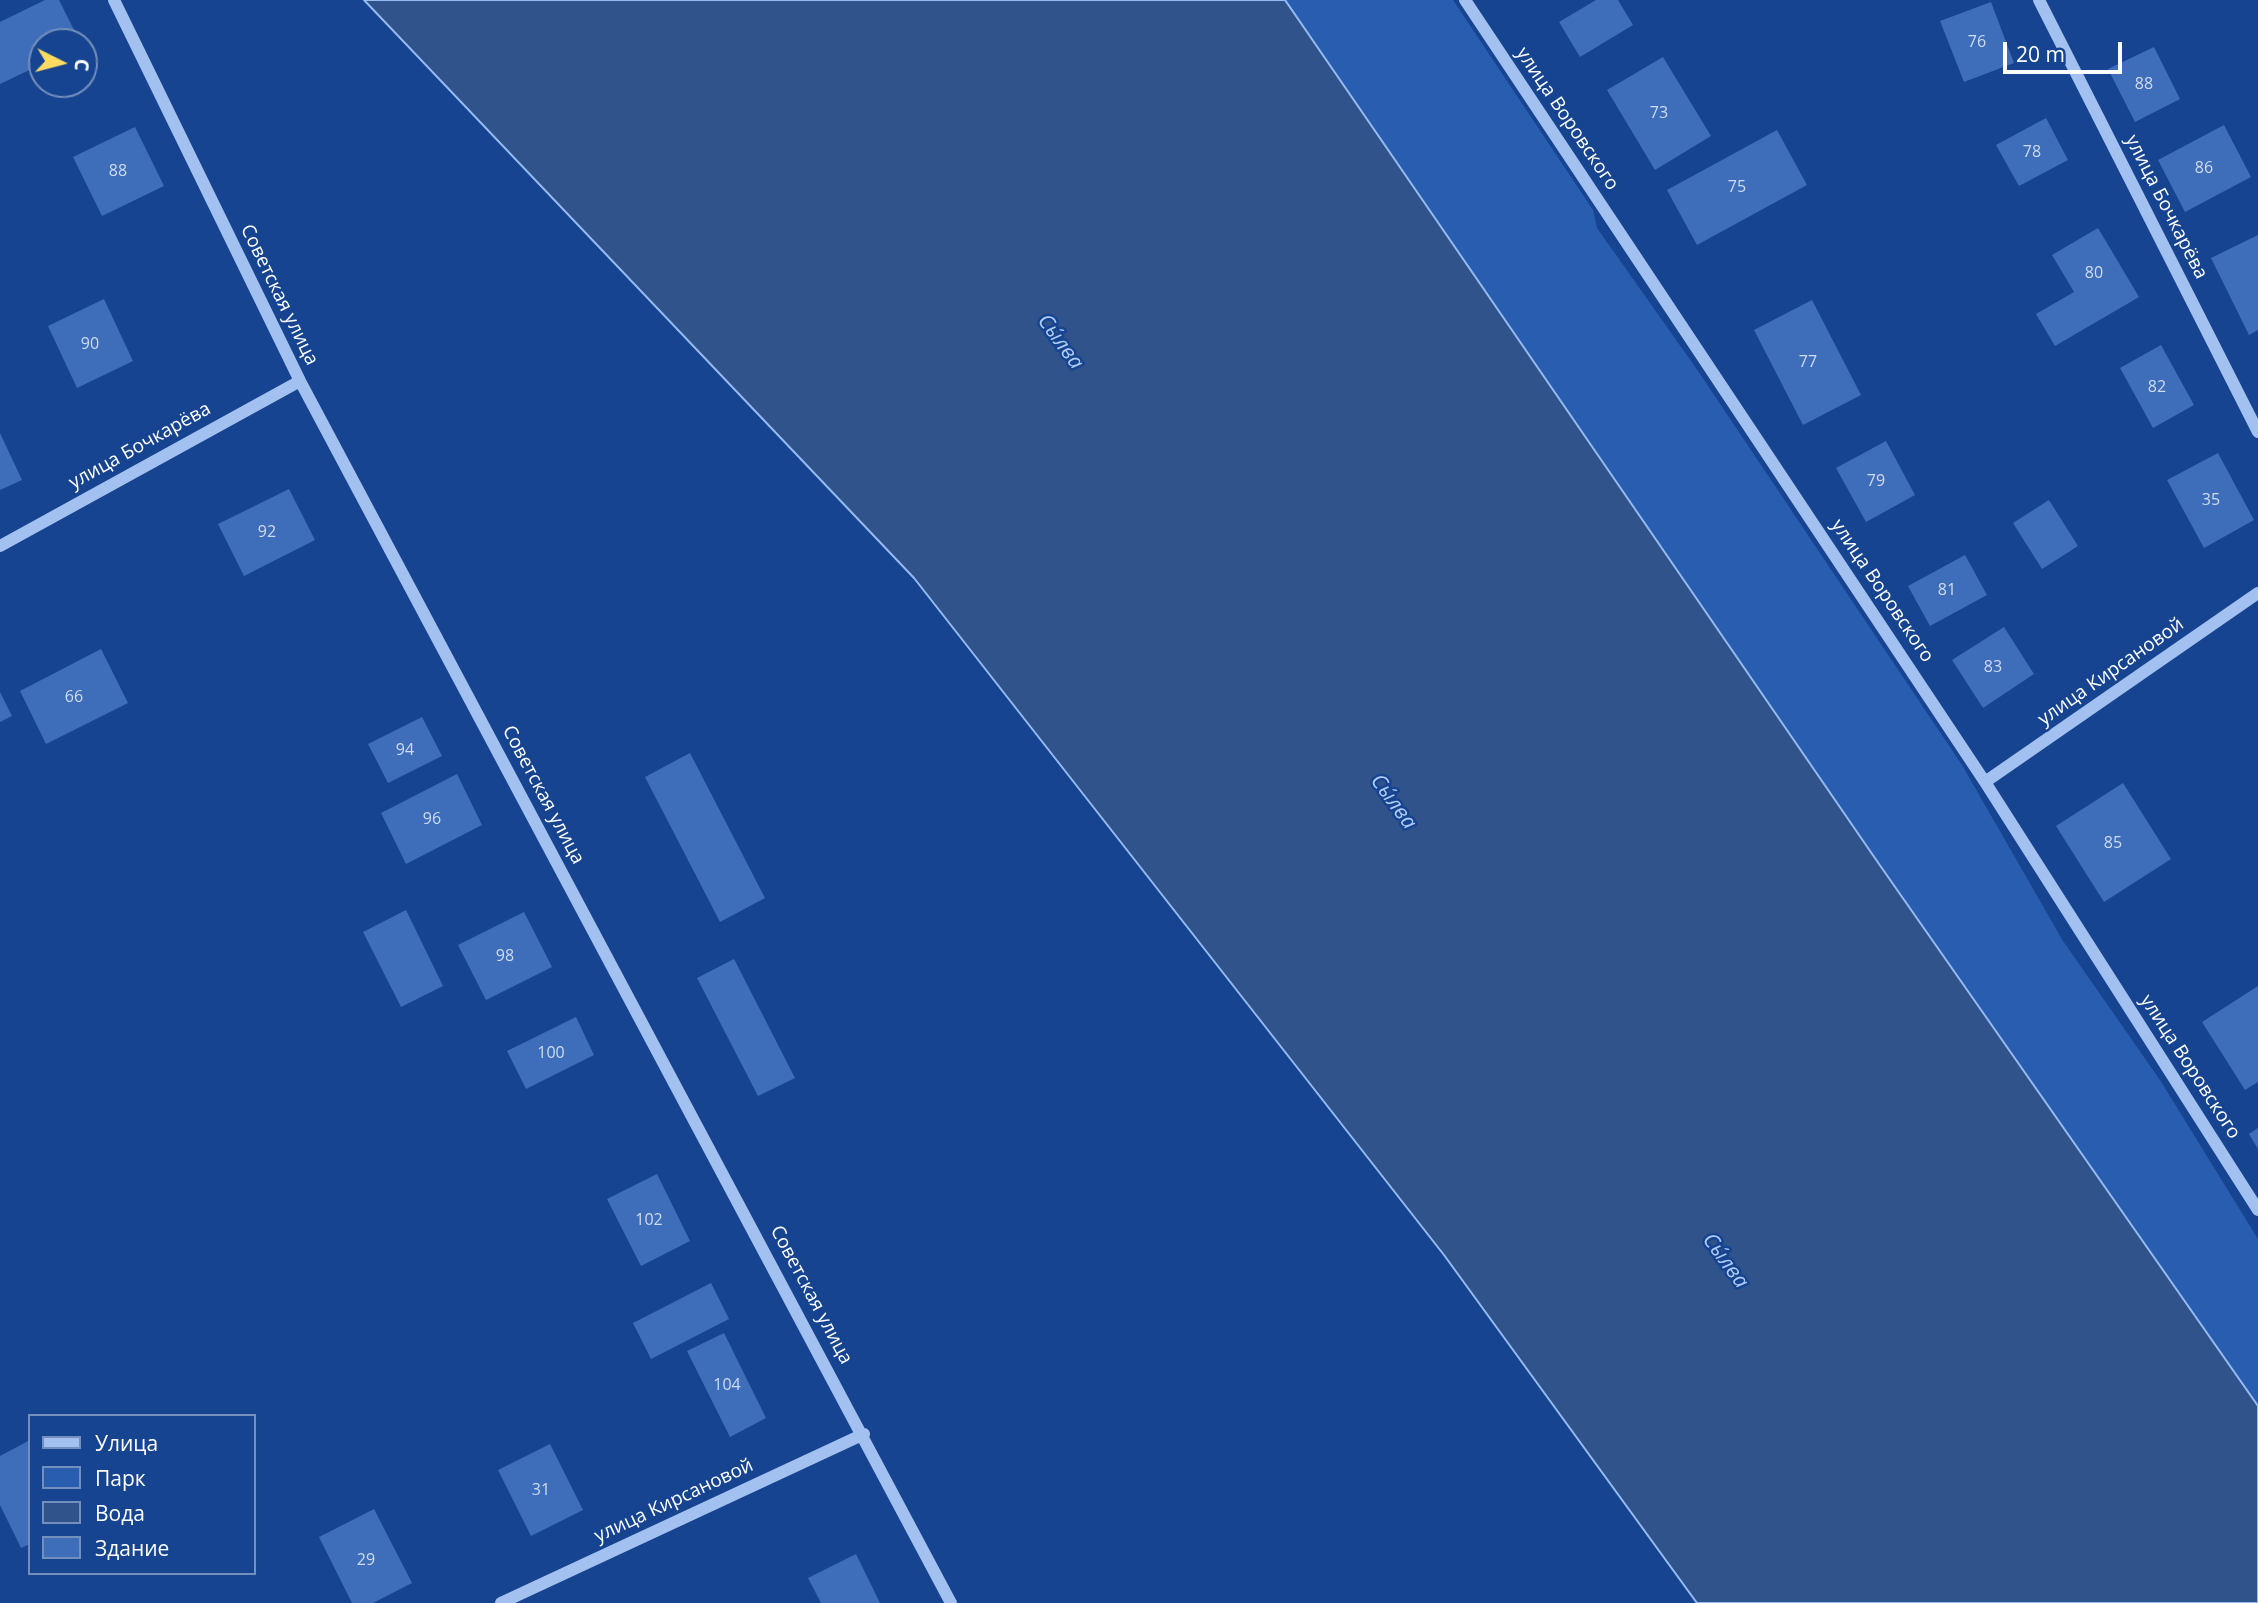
<!DOCTYPE html>
<meta charset="utf-8">
<style>
body{margin:0}
#map{position:relative;width:2258px;height:1603px;overflow:hidden;background:#164490;font-family:"Open Sans",sans-serif}
canvas{display:block}
.legend{position:absolute;left:28px;top:1414px;width:228px;height:161px;box-sizing:border-box;background:#164490;border:2px solid #738fbc;margin:0;padding:9px 12px;list-style:none;font-size:21px;color:#fff}
.legend li{display:flex;align-items:center;gap:14px;height:35px}
.legend b{width:35px;border:2px solid #738fbc}
.north{position:absolute;left:28px;top:28px;width:70px;height:70px;box-sizing:border-box;background:#164490;border:2px solid #738fbc;border-radius:50%;rotate:96deg;font-size:19px;font-weight:700;line-height:28px;text-align:center;color:#fff}
.north::after{content:'';display:block;margin:auto;width:24px;height:32px;background:#ffdb62;clip-path:polygon(50% 0,100% 100%,50% 72%,0 100%)}
.scale{position:absolute;left:2003px;top:42px;width:119px;height:32px;box-sizing:border-box;border:4px solid #fff;border-top:0;padding-left:9px;font-size:21px;line-height:24px;white-space:nowrap;color:#fff;-webkit-text-stroke:5px #164490;paint-order:stroke}
</style>
<div id="map">
<canvas width="2258" height="1603"></canvas>
<ul class="legend">
<li><b style="height:9px;background:#a3c1f0"></b>Улица</li>
<li><b style="height:19px;background:#285daf"></b>Парк</li>
<li><b style="height:19px;background:#31538b"></b>Вода</li>
<li><b style="height:19px;background:#3e6eb9"></b>Здание</li>
</ul>
<div class="north">С</div>
<div class="scale">20 m</div>
</div>
<script>
const g = document.querySelector('canvas').getContext('2d');
g.lineJoin = 'round';
function fill(path, color) { g.fillStyle = color; g.fill(path, 'evenodd'); }
const poly = rows => new Path2D(rows.map(r => 'M' + r).join(''));
function strokePath(path, color, width, dash) { g.strokeStyle = color; g.lineWidth = width; g.lineCap = dash ? 'butt' : 'round'; g.setLineDash(dash || []); g.stroke(path); }
function write(font, color, halo, rows, align = 'center') {
  g.font = font + ' "Open Sans",sans-serif'; g.lineWidth = 5; g.setLineDash([]); g.textBaseline = 'middle'; g.strokeStyle = halo; g.fillStyle = color; for (const [text, x, y, turn = 0] of rows) {
    g.save(); g.translate(x, y); g.rotate((+turn || 0) * Math.PI / 180); g.textAlign = isNaN(turn) ? turn : align; if (halo) g.strokeText(text, 0, 0); g.fillText(text, 0, 0); g.restore();
  }
}
fill(poly([
 [1285,0,1453,0,1593,210,1597,228,1696,368,1962,765,2063,941,2160,1080,2258,1239,2258,1406,1879,864]
]), '#285daf');
const water = poly([
 [364,0,1285,0,1879,864,2258,1406,2258,1603,1697,1603,1444,1255,914,578,364,0]
]);
fill(water, '#31538b');
strokePath(water, '#95bbf3', 2);
fill(poly([
 [45,0,59,0,80,42,42,42,42,64,0,84,0,22],
 [1596,0,1618,0,1633,25,1580,57,1559,22],
 [1991,2,2014,63,1964,82,1940,21],
 [2154,47,2180,99,2135,122,2108,69],
 [1663,57,1711,136,1655,170,1607,90],
 [2046,118,2068,160,2019,186,1996,145],
 [2224,125,2251,177,2185,212,2158,160],
 [135,127,164,186,102,216,73,157],
 [1777,130,1807,185,1697,245,1667,190],
 [2098,228,2139,297,2055,346,2036,314,2074,292,2052,255],
 [2258,235,2258,330,2249,335,2211,258],
 [104,299,133,361,77,388,48,326],
 [1812,300,1861,395,1803,425,1754,330],
 [2161,345,2194,405,2153,428,2120,368],
 [0,433,22,480,0,490],
 [1886,441,1915,495,1866,522,1836,468],
 [2218,453,2254,520,2204,548,2167,480],
 [289,489,315,540,244,576,218,524],
 [2049,500,2078,546,2042,569,2013,523],
 [1965,555,1987,595,1930,626,1908,586],
 [2004,627,2034,674,1983,708,1952,660],
 [101,649,128,703,46,744,20,691],
 [0,692,12,716,0,722],
 [422,717,442,756,388,783,368,744],
 [690,753,765,898,720,922,645,777],
 [457,774,482,825,406,864,381,813],
 [2123,783,2171,859,2104,902,2056,826],
 [406,910,443,986,401,1007,363,932],
 [524,912,552,967,486,1000,458,945],
 [734,959,795,1078,758,1096,697,978],
 [2258,986,2258,1082,2245,1090,2202,1022],
 [576,1017,594,1055,526,1089,507,1051],
 [2258,1128,2258,1149,2249,1134],
 [657,1174,690,1241,641,1266,607,1199],
 [711,1283,729,1319,651,1359,633,1323],
 [724,1333,766,1418,730,1437,687,1351],
 [30,1440,30,1544,21,1548,0,1505,0,1456],
 [550,1444,583,1510,531,1536,498,1470],
 [374,1509,412,1583,373,1603,352,1603,319,1537],
 [856,1554,880,1603,821,1603,808,1578]
]), '#3e6eb9');
strokePath(poly([
 [114,0,300,381,951,1603],
 [1465,0,1985,782,2258,1210],
 [2039,0,2258,432],
 [0,546,300,381],
 [1985,782,2258,593],
 [501,1603,864,1434]
]), '#a3c1f0', 12);
write('16px', '#cfdbee', null, [
 ["76",1977,42],
 ["88",2144,84],
 ["73",1659,113],
 ["78",2032,152],
 ["86",2204,168],
 ["88",118,171],
 ["75",1737,187],
 ["80",2094,273],
 ["90",90,344],
 ["77",1808,362],
 ["82",2157,387],
 ["79",1876,481],
 ["35",2211,500],
 ["92",267,532],
 ["81",1947,590],
 ["83",1993,667],
 ["66",74,697],
 ["94",405,750],
 ["96",432,819],
 ["85",2113,843],
 ["98",505,956],
 ["100",551,1053],
 ["102",649,1220],
 ["104",727,1385],
 ["31",541,1490],
 ["29",366,1560]
]);
write('19px', '#fff', '#164490', [
 ["улица Воровского",1567,119,56],
 ["улица Бочкарёва",2166,207,63],
 ["Советская улица",279,295,64],
 ["улица Бочкарёва",140,446,-29],
 ["улица Воровского",1882,591,56],
 ["улица Кирсановой",2111,672,-35],
 ["Советская улица",543,795,62],
 ["улица Воровского",2190,1067,57],
 ["Советская улица",811,1295,62],
 ["улица Кирсановой",674,1501,-25]
]);
write('italic 21px', '#afccf7', '#164490', [
 ["Сы́лва",1060,342,54],
 ["Сы́лва",1393,802,54],
 ["Сы́лва",1725,1261,54]
]);
</script>
